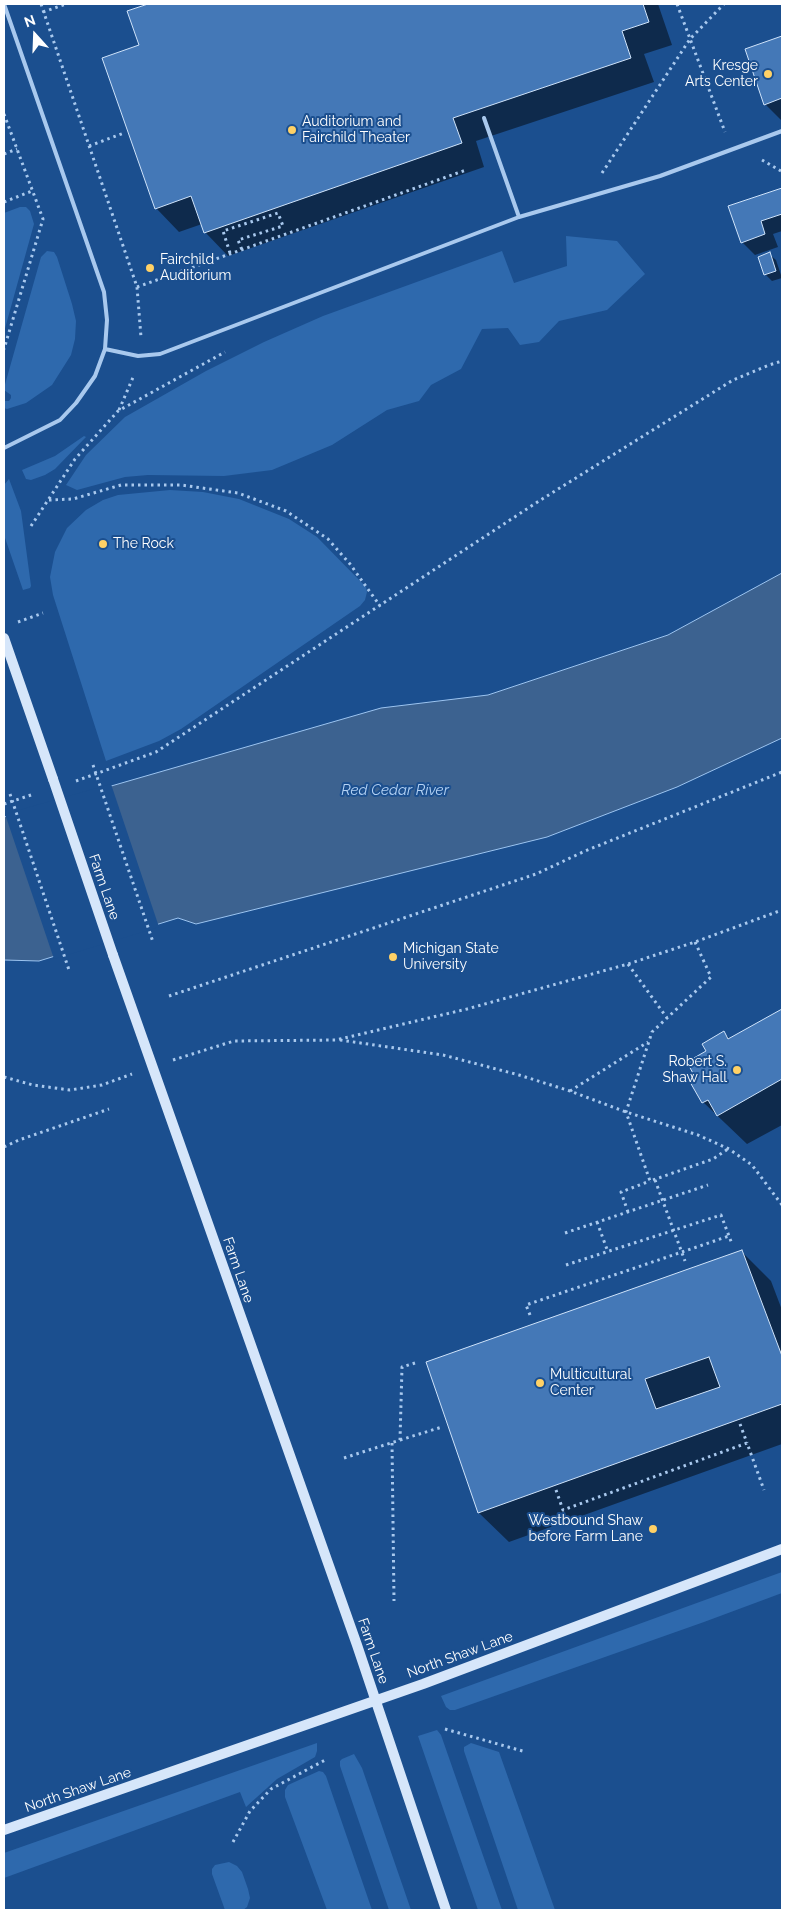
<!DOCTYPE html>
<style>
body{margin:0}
#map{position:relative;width:786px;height:1914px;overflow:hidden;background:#1b4f8f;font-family:Raleway,sans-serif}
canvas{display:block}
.frame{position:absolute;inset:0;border:5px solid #fff;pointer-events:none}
.north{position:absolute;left:10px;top:10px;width:50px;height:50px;-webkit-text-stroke:4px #1b4f8f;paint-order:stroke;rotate:340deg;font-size:14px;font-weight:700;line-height:20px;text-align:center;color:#fff}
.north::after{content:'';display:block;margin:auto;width:18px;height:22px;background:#fff;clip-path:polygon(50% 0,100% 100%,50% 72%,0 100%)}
</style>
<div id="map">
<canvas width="786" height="1914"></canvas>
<div class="frame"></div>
<div class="north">N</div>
</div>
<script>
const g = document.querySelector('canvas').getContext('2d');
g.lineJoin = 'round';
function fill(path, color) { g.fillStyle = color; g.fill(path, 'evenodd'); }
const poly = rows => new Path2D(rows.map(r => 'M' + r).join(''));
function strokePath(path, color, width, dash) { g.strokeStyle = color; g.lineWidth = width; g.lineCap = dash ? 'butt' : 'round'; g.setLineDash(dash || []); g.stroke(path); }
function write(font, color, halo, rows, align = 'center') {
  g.font = font + ' Raleway,sans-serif'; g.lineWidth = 4; g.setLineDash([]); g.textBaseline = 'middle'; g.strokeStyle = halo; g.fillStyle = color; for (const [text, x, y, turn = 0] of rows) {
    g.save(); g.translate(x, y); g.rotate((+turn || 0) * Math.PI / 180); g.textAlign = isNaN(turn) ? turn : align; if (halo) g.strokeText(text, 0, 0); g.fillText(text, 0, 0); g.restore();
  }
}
fill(poly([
 [20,207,26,207,30,211,34,224,4,332,4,213],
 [566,236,617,241,645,274,607,310,559,321,539,342,520,345,508,328,482,329,461,369,431,385,419,401,387,410,332,445,272,470,224,476,148,475,125,477,77,490,66,485,86,455,125,417,206,371,264,342,323,316,502,251,514,283,567,266],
 [47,251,54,252,57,257,72,304,76,321,75,339,71,355,52,385,26,403,7,409,4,408,4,401,9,401,11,398,11,395,4,390,4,388,41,257],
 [84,436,86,437,55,469,45,475,31,480,26,479,22,470,55,456],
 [9,479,21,511,31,586,30,588,23,590,4,535,4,485],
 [170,490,203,492,239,499,289,519,317,537,366,587,367,592,365,600,360,606,181,729,159,741,106,761,53,595,50,577,55,552,67,528,86,510,103,500,118,495],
 [782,1572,782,1593,704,1622,455,1710,450,1710,446,1707,441,1696],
 [437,1730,441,1735,502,1910,478,1910,418,1736],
 [317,1743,317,1751,315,1757,277,1779,246,1807,240,1792,4,1878,4,1853],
 [471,1743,499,1752,555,1910,518,1910,464,1751,464,1747],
 [354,1754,362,1768,411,1910,389,1910,340,1766,340,1761,342,1759],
 [319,1771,323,1772,326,1776,372,1910,327,1910,285,1797,285,1790,288,1785],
 [229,1862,237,1866,242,1872,248,1889,250,1898,247,1907,243,1910,225,1910,212,1874,212,1869,215,1865]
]), '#2e69ad');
const water = poly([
 [782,573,782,738,677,787,547,837,196,924,178,918,39,961,4,960,4,817,381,708,488,695,668,635,782,573]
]);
fill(water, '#3c6290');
strokePath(water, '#9cc4f0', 1);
fill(poly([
 [111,784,159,927,54,959,5,814]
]), '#1b4f8f');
fill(poly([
 [151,4,658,4,672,45,644,54,654,82,476,141,484,167,228,256,205,232,202,224,179,232,156,208,141,46,129,12],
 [782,37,782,121,765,104,746,49],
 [782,189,782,231,773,234,778,247,755,255,742,242,730,207],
 [769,254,776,260,782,278,772,281,765,274],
 [782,1010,782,1125,747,1144,703,1102,698,1079,708,1052,724,1033,730,1039],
 [741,1251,771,1281,782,1310,782,1444,509,1542,479,1513,427,1363]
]), '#0007');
const building = poly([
 [148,4,643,4,649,22,622,31,631,58,453,118,462,143,204,233,191,196,155,209,102,58,139,45,127,11,148,4],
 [782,36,782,98,764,105,745,49,782,36],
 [782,188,782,214,761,221,765,234,741,243,728,206,782,188],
 [770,252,776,271,764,275,758,257,770,252],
 [782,1009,782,1079,717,1116,708,1100,702,1103,690,1082,696,1079,687,1062,706,1051,702,1044,724,1031,728,1039,782,1009],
 [742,1250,782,1356,782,1404,478,1513,426,1362,742,1250],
 [709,1357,720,1387,656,1409,645,1379,709,1357]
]);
fill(building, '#4478b7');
strokePath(building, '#cfe3fa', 1);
strokePath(poly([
 [41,4,137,287,141,337],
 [677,4,725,132],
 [43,12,66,4],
 [4,114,43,219,4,349],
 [89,146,124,133],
 [4,154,17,149],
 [762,160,781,171,782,173],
 [602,173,690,39,724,4],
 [4,202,32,191],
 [230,253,223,231,278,213,283,226,238,240,242,250],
 [137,287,466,170],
 [119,410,134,375],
 [49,500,73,499,121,485,181,485,238,493,286,511,328,539,350,564,380,606],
 [31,526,75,459,118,411,225,352],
 [18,622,43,613],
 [76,781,156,752,539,501,733,380,769,365,782,361],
 [4,804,34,794],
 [695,942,711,977,652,1032,626,1112,650,1181,713,1159,728,1149],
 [628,964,667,1018],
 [169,996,536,874,585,851,782,772],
 [340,1040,443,1055,519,1075,570,1091,626,1112,698,1135,729,1149,752,1165,782,1205],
 [173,1060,234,1041,336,1040,467,1009,628,964,695,942,782,910],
 [4,1077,33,1085,70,1090,102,1085,132,1074],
 [570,1091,648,1042],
 [4,1147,19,1140,109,1109],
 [655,1180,685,1261],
 [628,1212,621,1192,650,1181],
 [597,1222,608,1252],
 [565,1233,708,1185],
 [566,1265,721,1215,732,1244],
 [530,1315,526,1305,729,1236],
 [740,1424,747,1443],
 [400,1440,442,1427],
 [392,1443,394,1601],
 [344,1458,400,1440,402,1367,415,1363],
 [556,1490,563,1510,747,1443,764,1490],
 [445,1729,526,1752],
 [233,1842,250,1811,271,1789,327,1759]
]), '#a9c9ee', 3, [2.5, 4]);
strokePath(poly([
 [4,4,104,292,107,320,105,349,95,376,76,403,60,420,4,448],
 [484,118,519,217],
 [105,349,138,356,160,354,519,217,660,176,782,131]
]), '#a9c9ee', 4);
strokePath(poly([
 [4,638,53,779],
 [113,955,357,1645,446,1910],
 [4,1830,423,1684,782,1549]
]), '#d6e6fa', 10);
strokePath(poly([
 [93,765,153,942],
 [10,794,69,970]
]), '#a9c9ee', 3, [2.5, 4]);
strokePath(poly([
 [53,779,113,955]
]), '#d6e6fa', 10);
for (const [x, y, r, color] of [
 [768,74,5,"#ffd166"],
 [292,130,5,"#ffd166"],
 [150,268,5,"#ffd166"],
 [103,544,5,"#ffd166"],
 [393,957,5,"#ffd166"],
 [737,1070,5,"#ffd166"],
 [540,1383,5,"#ffd166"],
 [653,1529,5,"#ffd166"]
]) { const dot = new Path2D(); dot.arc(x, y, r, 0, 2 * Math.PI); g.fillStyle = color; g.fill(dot); strokePath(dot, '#1b4f8f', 2); }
write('14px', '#fff', '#1b4f8f', [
 ["Kresge",758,66,"right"],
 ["Arts Center",758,82,"right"],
 ["Auditorium and",302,122],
 ["Fairchild Theater",302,138],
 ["Fairchild",160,260],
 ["Auditorium",160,276],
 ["The Rock",113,544],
 ["Michigan State",403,949],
 ["University",403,965],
 ["Robert S.",727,1062,"right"],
 ["Shaw Hall",727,1078,"right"],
 ["Multicultural",550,1375],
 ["Center",550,1391],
 ["Westbound Shaw",643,1521,"right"],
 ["before Farm Lane",643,1537,"right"]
], 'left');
write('14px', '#fff', '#1b4f8f', [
 ["Farm Lane",104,887,71],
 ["Farm Lane",238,1270,71],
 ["Farm Lane",373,1651,71],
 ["North Shaw Lane",460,1655,-20],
 ["North Shaw Lane",78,1790,-19]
]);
write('italic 15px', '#b5d3f5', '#1b4f8f', [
 ["Red Cedar River",395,790]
]);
</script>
